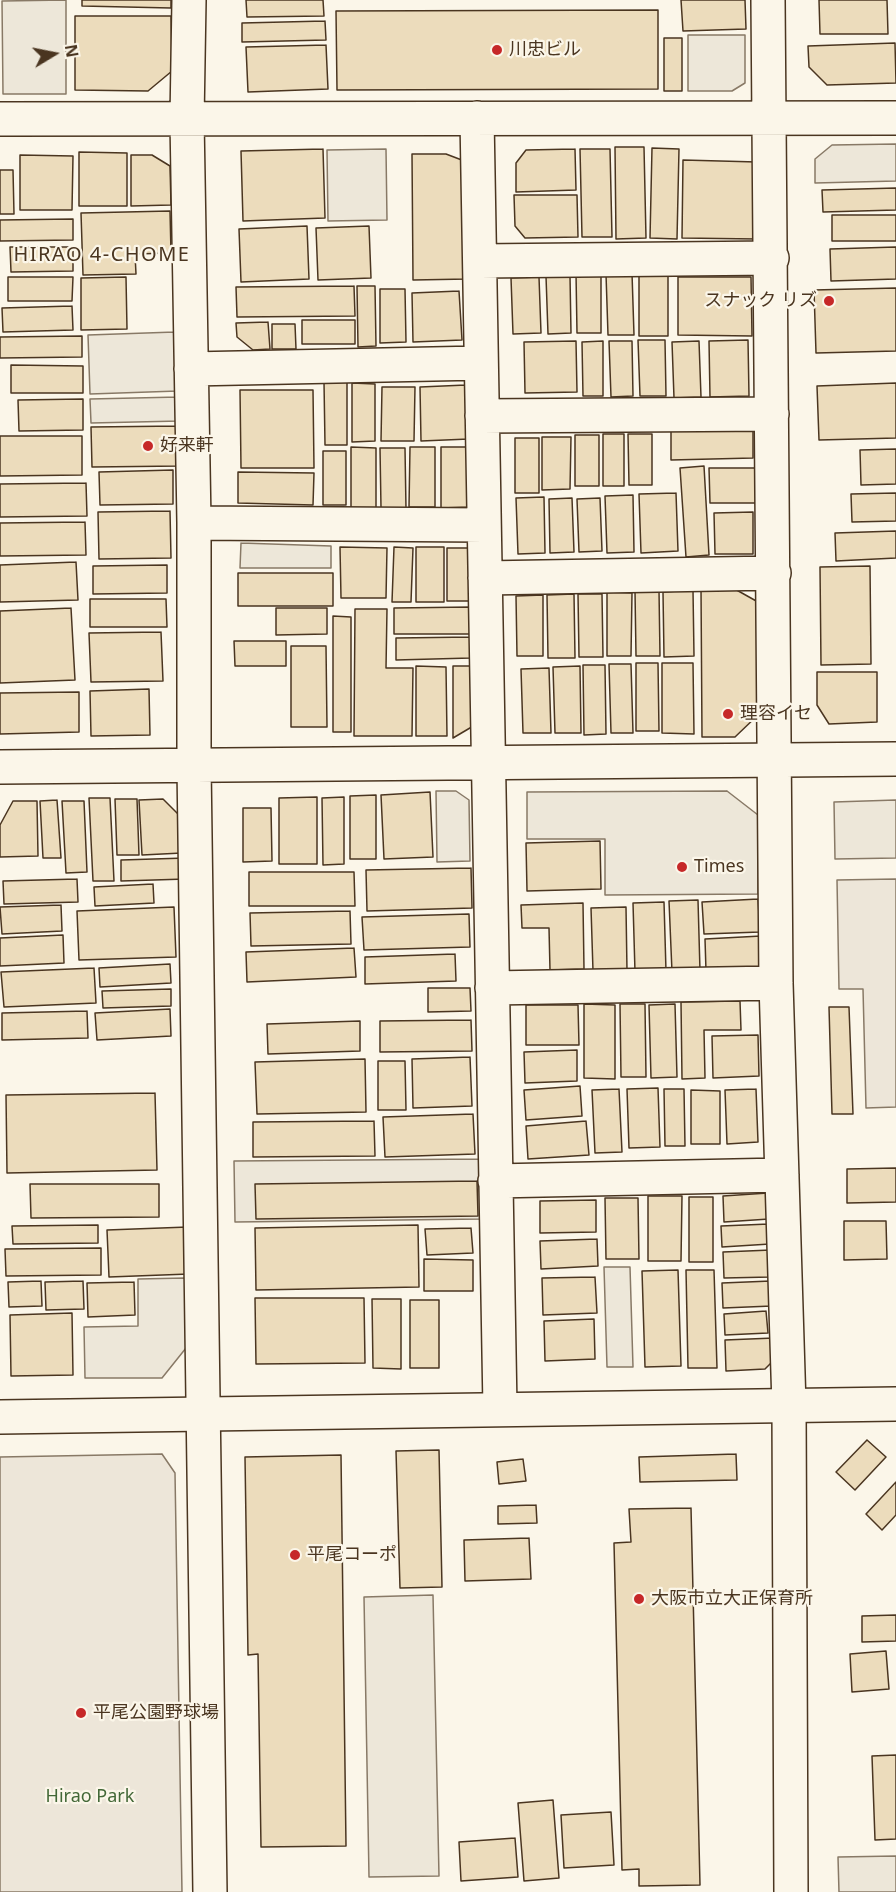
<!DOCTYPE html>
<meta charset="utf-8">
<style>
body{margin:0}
#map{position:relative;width:896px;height:1892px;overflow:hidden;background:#fbf6e9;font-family:"Noto Sans",sans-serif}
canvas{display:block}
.north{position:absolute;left:24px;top:24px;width:60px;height:60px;-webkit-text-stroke:4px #fbf6e9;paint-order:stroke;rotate:80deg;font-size:16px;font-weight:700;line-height:24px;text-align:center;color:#4a3520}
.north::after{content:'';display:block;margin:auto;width:21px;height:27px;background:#4a3520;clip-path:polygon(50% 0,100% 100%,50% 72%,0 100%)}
</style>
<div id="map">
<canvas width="896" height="1892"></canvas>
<div class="north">N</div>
</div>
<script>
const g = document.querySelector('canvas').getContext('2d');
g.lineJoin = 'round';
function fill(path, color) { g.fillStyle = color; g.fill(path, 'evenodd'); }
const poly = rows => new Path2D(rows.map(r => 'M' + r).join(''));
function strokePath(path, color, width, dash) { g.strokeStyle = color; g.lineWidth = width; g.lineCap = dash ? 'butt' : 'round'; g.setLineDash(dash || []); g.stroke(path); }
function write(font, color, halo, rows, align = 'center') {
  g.font = font + ' "Noto Sans","Noto Sans JP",sans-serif'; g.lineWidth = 4.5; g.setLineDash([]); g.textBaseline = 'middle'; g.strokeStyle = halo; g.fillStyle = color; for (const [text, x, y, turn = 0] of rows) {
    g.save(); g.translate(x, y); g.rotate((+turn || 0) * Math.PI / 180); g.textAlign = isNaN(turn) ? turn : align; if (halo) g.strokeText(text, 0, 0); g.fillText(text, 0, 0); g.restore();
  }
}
const green = poly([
 [896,879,896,1107,866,1108,863,989,839,989,837,880,896,879],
 [162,1454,175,1473,182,1892,0,1892,0,1457,162,1454]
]);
fill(green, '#ede6d9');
strokePath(green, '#887966', 1.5);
const parking = poly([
 [66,0,66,94,3,94,2,1,66,0],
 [688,35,745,35,745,83,732,91,688,91,688,35],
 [896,144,896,181,815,183,815,159,832,145,896,144],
 [386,149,387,220,328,221,327,150,386,149],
 [175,332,178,391,90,394,88,335,175,332],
 [179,397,180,421,91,423,90,399,179,397],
 [241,543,331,546,331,568,240,568,241,543],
 [436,791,456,791,469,800,470,861,437,862,436,791],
 [727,791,758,815,758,894,605,895,605,839,527,839,527,792,727,791],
 [896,800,896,858,835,859,834,802,896,800],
 [481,1159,482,1219,235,1222,234,1161,481,1159],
 [604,1267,630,1267,633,1367,607,1367,604,1267],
 [185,1278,186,1348,162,1378,85,1378,84,1327,138,1326,138,1279,185,1278],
 [433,1595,439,1876,369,1877,364,1597,433,1595],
 [896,1856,896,1892,839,1892,838,1857,896,1856]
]);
fill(parking, '#ede7d9');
strokePath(parking, '#887966', 1.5);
const building = poly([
 [82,0,171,0,171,8,82,6,82,0],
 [246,0,323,0,324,16,247,17,246,0],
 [681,0,745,0,746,29,683,31,681,0],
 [819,0,887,0,888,34,820,34,819,0],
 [658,10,658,89,337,90,336,11,658,10],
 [75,16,171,16,172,71,148,91,75,90,75,16],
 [325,21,326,40,242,42,242,23,325,21],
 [664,38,682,38,682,91,664,91,664,38],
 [895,43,896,83,827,85,809,67,808,46,895,43],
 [326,45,328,89,248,92,246,47,326,45],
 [615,147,644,147,646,238,616,239,615,147],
 [652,148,679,149,677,239,650,238,652,148],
 [323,149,325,218,243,221,241,151,323,149],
 [575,149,576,190,516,192,516,163,526,150,575,149],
 [580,149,610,149,612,237,582,237,580,149],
 [79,152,127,153,127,206,79,206,79,152],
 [412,154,446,154,467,162,468,279,413,280,412,154],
 [20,155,73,156,72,210,20,210,20,155],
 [131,155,152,155,170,166,171,205,131,206,131,155],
 [683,160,757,162,756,239,682,238,683,160],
 [0,170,13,170,14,214,0,214,0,170],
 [896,188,896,210,823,212,822,190,896,188],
 [514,195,577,195,578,237,525,238,515,226,514,195],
 [170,211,171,253,135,254,136,274,83,275,81,213,170,211],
 [832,215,896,215,896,241,832,241,832,215],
 [73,219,73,240,0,241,0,220,73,219],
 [307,226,309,279,241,282,239,229,307,226],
 [369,226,371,278,318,280,316,228,369,226],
 [10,247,73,247,73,271,11,272,10,247],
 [896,247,896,279,831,281,830,249,896,247],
 [576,273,601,273,601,333,577,333,576,273],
 [632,273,634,335,608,335,606,274,632,273],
 [639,274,668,274,668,336,639,336,639,274],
 [546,276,570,276,571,333,548,334,546,276],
 [8,277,73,277,72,301,8,301,8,277],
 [126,277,127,329,81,330,81,278,126,277],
 [539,277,541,333,513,334,511,278,539,277],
 [678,277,751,277,752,336,678,335,678,277],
 [354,286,355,316,237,317,236,287,354,286],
 [357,286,375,286,376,346,358,347,357,286],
 [896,288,896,351,816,353,814,290,896,288],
 [380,289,405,289,406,342,380,343,380,289],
 [459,291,462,340,413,342,412,293,459,291],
 [72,306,73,330,3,332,2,308,72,306],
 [302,320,355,320,355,344,302,344,302,320],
 [268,322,270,349,253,350,237,337,236,323,268,322],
 [272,324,295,324,296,349,272,349,272,324],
 [82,336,82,357,0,358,0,337,82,336],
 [638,340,665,340,666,396,640,396,638,340],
 [748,340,749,396,710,397,709,341,748,340],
 [576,341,577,392,525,393,524,342,576,341],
 [603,341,603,396,583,396,582,342,603,341],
 [609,341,632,341,633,396,611,397,609,341],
 [699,341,701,397,674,398,672,342,699,341],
 [11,365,83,366,83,393,11,393,11,365],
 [324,382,347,382,347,445,325,445,324,382],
 [352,383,375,384,375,441,352,442,352,383],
 [896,383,896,438,819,440,817,386,896,383],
 [466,385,469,439,421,441,420,387,466,385],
 [382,387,415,387,414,441,381,441,382,387],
 [240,390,313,390,314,468,241,468,240,390],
 [83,399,83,430,19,431,18,400,83,399],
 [180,426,181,466,92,467,91,427,180,426],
 [671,431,753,431,753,458,671,460,671,431],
 [603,434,624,434,624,486,603,486,603,434],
 [628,434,652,434,652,485,629,485,628,434],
 [575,435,599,435,599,486,575,486,575,435],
 [0,436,82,436,82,475,0,476,0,436],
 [542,437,571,437,570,489,542,490,542,437],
 [515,438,539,438,539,493,515,493,515,438],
 [351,447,376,448,376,509,351,508,351,447],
 [410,447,435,447,435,507,409,507,410,447],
 [441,447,469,447,469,507,441,508,441,447],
 [380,448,405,448,406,509,381,508,380,448],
 [896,449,896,484,861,485,860,450,896,449],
 [323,451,346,451,346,505,323,505,323,451],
 [704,466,709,555,686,557,680,468,704,466],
 [709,468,756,468,757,503,710,503,709,468],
 [173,470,173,504,100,505,99,472,173,470],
 [238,472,314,473,313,505,238,503,238,472],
 [86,483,87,516,0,517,0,484,86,483],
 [676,493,678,551,641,553,639,494,676,493],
 [896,493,896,521,852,522,851,494,896,493],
 [633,495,634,552,607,553,605,496,633,495],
 [544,497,545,553,518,554,516,498,544,497],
 [572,498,574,552,550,553,549,499,572,498],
 [600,498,602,551,579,552,577,499,600,498],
 [170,511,171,558,99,559,98,512,170,511],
 [753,512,753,554,715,554,714,513,753,512],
 [85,522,86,555,0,556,0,523,85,522],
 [896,531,896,558,836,561,835,533,896,531],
 [340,547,387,548,386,598,341,598,340,547],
 [394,547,413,548,411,602,392,602,394,547],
 [416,547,444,547,444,602,416,602,416,547],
 [447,548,472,548,472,601,447,601,447,548],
 [76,562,78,600,0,602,0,565,76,562],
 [167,565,167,593,93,594,93,566,167,565],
 [870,566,871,664,821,665,820,567,870,566],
 [238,573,333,573,333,606,238,606,238,573],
 [701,588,733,588,758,602,759,714,735,737,702,737,701,588],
 [659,590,660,656,636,656,635,591,659,590],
 [693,590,694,656,664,657,663,592,693,590],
 [607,592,632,593,631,656,607,656,607,592],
 [574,594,575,658,548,658,547,595,574,594],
 [578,594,602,594,603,657,579,657,578,594],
 [543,595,543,656,517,656,516,596,543,595],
 [90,599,166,599,167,627,90,627,90,599],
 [472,607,472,634,394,634,394,608,472,607],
 [71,608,75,680,0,683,0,611,71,608],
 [276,608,327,608,327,634,276,635,276,608],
 [355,609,387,609,386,668,413,668,412,736,354,736,355,609],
 [333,616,351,617,351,732,333,732,333,616],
 [161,632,163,681,91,682,89,633,161,632],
 [472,637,471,658,396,660,396,638,472,637],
 [234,641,286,641,286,666,235,666,234,641],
 [291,646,326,646,327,727,291,727,291,646],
 [636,663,658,663,659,731,636,731,636,663],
 [662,663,693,663,694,734,662,733,662,663],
 [609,664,631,664,633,733,611,733,609,664],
 [583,665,605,665,606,734,584,735,583,665],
 [416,666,446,667,447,736,416,736,416,666],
 [453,666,475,666,475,725,453,738,453,666],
 [580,666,581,733,555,733,553,667,580,666],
 [549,668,551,733,523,733,521,669,549,668],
 [817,672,877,672,877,722,829,724,817,705,817,672],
 [149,689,150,735,91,736,90,691,149,689],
 [79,692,79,732,0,734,0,693,79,692],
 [430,792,433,857,384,859,381,795,430,792],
 [376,795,376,859,350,859,350,796,376,795],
 [317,797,317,864,279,864,279,798,317,797],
 [344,797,344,864,323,865,322,798,344,797],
 [89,798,110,798,114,881,93,881,89,798],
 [115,799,137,799,139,855,117,855,115,799],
 [163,799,180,816,182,853,142,855,139,800,163,799],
 [57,800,61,858,43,858,40,801,57,800],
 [13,801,37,801,38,856,0,857,0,825,13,801],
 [62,801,84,801,87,872,66,873,62,801],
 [243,808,271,808,272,861,243,862,243,808],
 [600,841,601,889,527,891,526,843,600,841],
 [186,858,186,879,121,881,121,860,186,858],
 [471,868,472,908,367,911,366,870,471,868],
 [249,872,354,872,355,906,249,906,249,872],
 [77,879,78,902,4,904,3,881,77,879],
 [153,884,154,903,95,906,94,887,153,884],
 [758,899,760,932,704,934,702,902,758,899],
 [698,900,700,971,672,972,669,901,698,900],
 [664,902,666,971,635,972,633,903,664,902],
 [583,903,584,969,550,970,549,928,522,928,521,905,583,903],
 [61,905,62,931,2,934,0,907,61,905],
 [174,907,176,957,79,960,77,911,174,907],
 [626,907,627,971,593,971,591,908,626,907],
 [350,911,351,944,251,946,250,913,350,911],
 [469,914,470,947,364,950,362,917,469,914],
 [63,935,64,963,0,966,0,938,63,935],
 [761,936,762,968,706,971,705,939,761,936],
 [354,948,356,977,247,982,246,952,354,948],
 [455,954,456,981,365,984,365,957,455,954],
 [170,964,171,983,100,987,99,968,170,964],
 [94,968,96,1003,4,1007,1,972,94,968],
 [428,988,470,988,471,1011,428,1012,428,988],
 [171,989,171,1006,103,1008,102,991,171,989],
 [740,1001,741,1030,704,1030,705,1078,682,1079,681,1002,740,1001],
 [584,1004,615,1005,615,1079,584,1078,584,1004],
 [620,1004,645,1004,646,1077,621,1077,620,1004],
 [675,1004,677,1077,651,1078,649,1005,675,1004],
 [526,1005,578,1005,579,1045,526,1045,526,1005],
 [829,1007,849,1007,853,1114,832,1114,829,1007],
 [170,1009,171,1036,97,1040,95,1013,170,1009],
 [87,1011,88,1038,2,1040,2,1013,87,1011],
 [471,1020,472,1051,380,1052,380,1021,471,1020],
 [360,1021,360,1051,268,1054,267,1024,360,1021],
 [758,1035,759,1076,713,1078,712,1036,758,1035],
 [577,1050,577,1081,525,1083,524,1052,577,1050],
 [470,1057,472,1106,413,1108,412,1059,470,1057],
 [365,1059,366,1112,257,1114,255,1062,365,1059],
 [378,1061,405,1061,406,1110,378,1110,378,1061],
 [580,1086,582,1116,526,1120,524,1090,580,1086],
 [658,1088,660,1147,629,1148,627,1089,658,1088],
 [619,1089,622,1152,595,1153,592,1090,619,1089],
 [664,1089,684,1089,685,1146,665,1146,664,1089],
 [756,1089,758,1142,727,1144,725,1090,756,1089],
 [691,1090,720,1091,720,1144,691,1144,691,1090],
 [155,1093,157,1170,7,1173,6,1095,155,1093],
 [473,1114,475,1154,385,1157,383,1117,473,1114],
 [374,1121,375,1156,253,1157,253,1122,374,1121],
 [586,1121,589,1155,528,1159,526,1126,586,1121],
 [896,1168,896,1202,847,1203,847,1169,896,1168],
 [477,1181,478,1216,256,1219,255,1184,477,1181],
 [30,1184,159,1184,159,1217,31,1218,30,1184],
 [768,1193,769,1219,724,1222,723,1196,768,1193],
 [648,1196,682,1196,681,1261,648,1261,648,1196],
 [689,1197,713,1197,713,1262,689,1262,689,1197],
 [605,1198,638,1198,639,1259,606,1259,605,1198],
 [596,1200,596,1232,540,1233,540,1201,596,1200],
 [844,1221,886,1221,887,1259,844,1260,844,1221],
 [769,1224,770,1244,722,1247,721,1226,769,1224],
 [98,1225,98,1243,13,1244,12,1226,98,1225],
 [418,1225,419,1287,256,1290,255,1228,418,1225],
 [188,1227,189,1274,109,1277,107,1230,188,1227],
 [471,1228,473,1253,427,1255,425,1229,471,1228],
 [597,1239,598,1266,541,1269,540,1241,597,1239],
 [101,1248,101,1275,6,1276,5,1249,101,1248],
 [771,1250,771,1277,724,1278,723,1252,771,1250],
 [424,1259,473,1260,473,1291,424,1291,424,1259],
 [678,1270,681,1366,645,1367,642,1271,678,1270],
 [686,1270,714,1270,717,1368,688,1368,686,1270],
 [595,1277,597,1313,543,1315,542,1278,595,1277],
 [41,1281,42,1306,9,1307,8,1282,41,1281],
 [83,1281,84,1309,46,1310,45,1282,83,1281],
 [771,1281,772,1306,723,1308,722,1283,771,1281],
 [134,1282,135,1315,88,1317,87,1283,134,1282],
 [255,1298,364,1298,365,1363,256,1364,255,1298],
 [372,1299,401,1299,401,1369,373,1368,372,1299],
 [410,1300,439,1300,439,1368,410,1368,410,1300],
 [766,1311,768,1333,725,1335,724,1314,766,1311],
 [72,1313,73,1375,11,1376,10,1315,72,1313],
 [594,1319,595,1359,545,1361,544,1321,594,1319],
 [774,1338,776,1358,765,1369,726,1371,725,1340,774,1338],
 [867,1440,886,1457,855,1490,836,1472,867,1440],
 [439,1450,442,1587,400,1588,396,1451,439,1450],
 [736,1454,737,1480,640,1482,639,1457,736,1454],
 [341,1455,346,1846,261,1847,258,1654,248,1655,245,1457,341,1455],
 [523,1459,526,1481,499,1484,497,1462,523,1459],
 [896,1482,896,1515,882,1530,866,1514,896,1482],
 [536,1505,537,1523,498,1524,498,1506,536,1505],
 [691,1508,700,1885,639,1886,639,1869,622,1870,614,1543,631,1542,629,1509,691,1508],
 [529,1538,531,1579,465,1581,464,1540,529,1538],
 [896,1615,896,1641,862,1642,862,1616,896,1615],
 [886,1651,889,1689,852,1692,850,1654,886,1651],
 [896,1755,896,1839,875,1840,872,1756,896,1755],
 [553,1800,559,1878,524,1881,518,1803,553,1800],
 [611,1812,614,1865,564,1868,561,1815,611,1812],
 [515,1838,518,1877,461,1881,459,1842,515,1838]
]);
fill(building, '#ecdcbc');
strokePath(building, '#4a3520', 1.5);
const minor = poly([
 [189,0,187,120,194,523,194,766,210,1892],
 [768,0,776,983,789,1406,791,1892],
 [477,118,500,1408],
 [0,119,896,118],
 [480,261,772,258],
 [191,369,481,363],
 [482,416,772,414],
 [194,523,484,525],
 [485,578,774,573],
 [0,767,896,759],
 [492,988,776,983],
 [495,1181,782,1175]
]);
const tertiary = poly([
 [0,1417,896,1404]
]);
strokePath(minor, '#4a3520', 36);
strokePath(tertiary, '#4a3520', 36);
strokePath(minor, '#fbf6e9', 33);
strokePath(tertiary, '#fbf6e9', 33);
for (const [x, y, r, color] of [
 [497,50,6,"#c62828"],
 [829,301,6,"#c62828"],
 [148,446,6,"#c62828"],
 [728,714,6,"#c62828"],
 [682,867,6,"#c62828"],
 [295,1555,6,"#c62828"],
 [639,1599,6,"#c62828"],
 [81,1713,6,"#c62828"]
]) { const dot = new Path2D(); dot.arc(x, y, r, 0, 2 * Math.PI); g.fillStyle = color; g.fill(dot); strokePath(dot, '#fbf6e9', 2); }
write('18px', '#4a3520', '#fbf6e9', [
 ["川忠ビル",509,50],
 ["スナック リズ",817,301,"right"],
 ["好来軒",160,446],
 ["理容イセ",740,714],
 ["Times",694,867],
 ["平尾コーポ",307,1555],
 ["大阪市立大正保育所",651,1599],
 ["平尾公園野球場",93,1713]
], 'left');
write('18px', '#436837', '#fbf6e9', [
 ["Hirao Park",90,1797]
]);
g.letterSpacing = '1.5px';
write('20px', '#4a3520', '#fbf6e9', [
 ["HIRAO 4-CHOME",102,255]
]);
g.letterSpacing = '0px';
</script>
